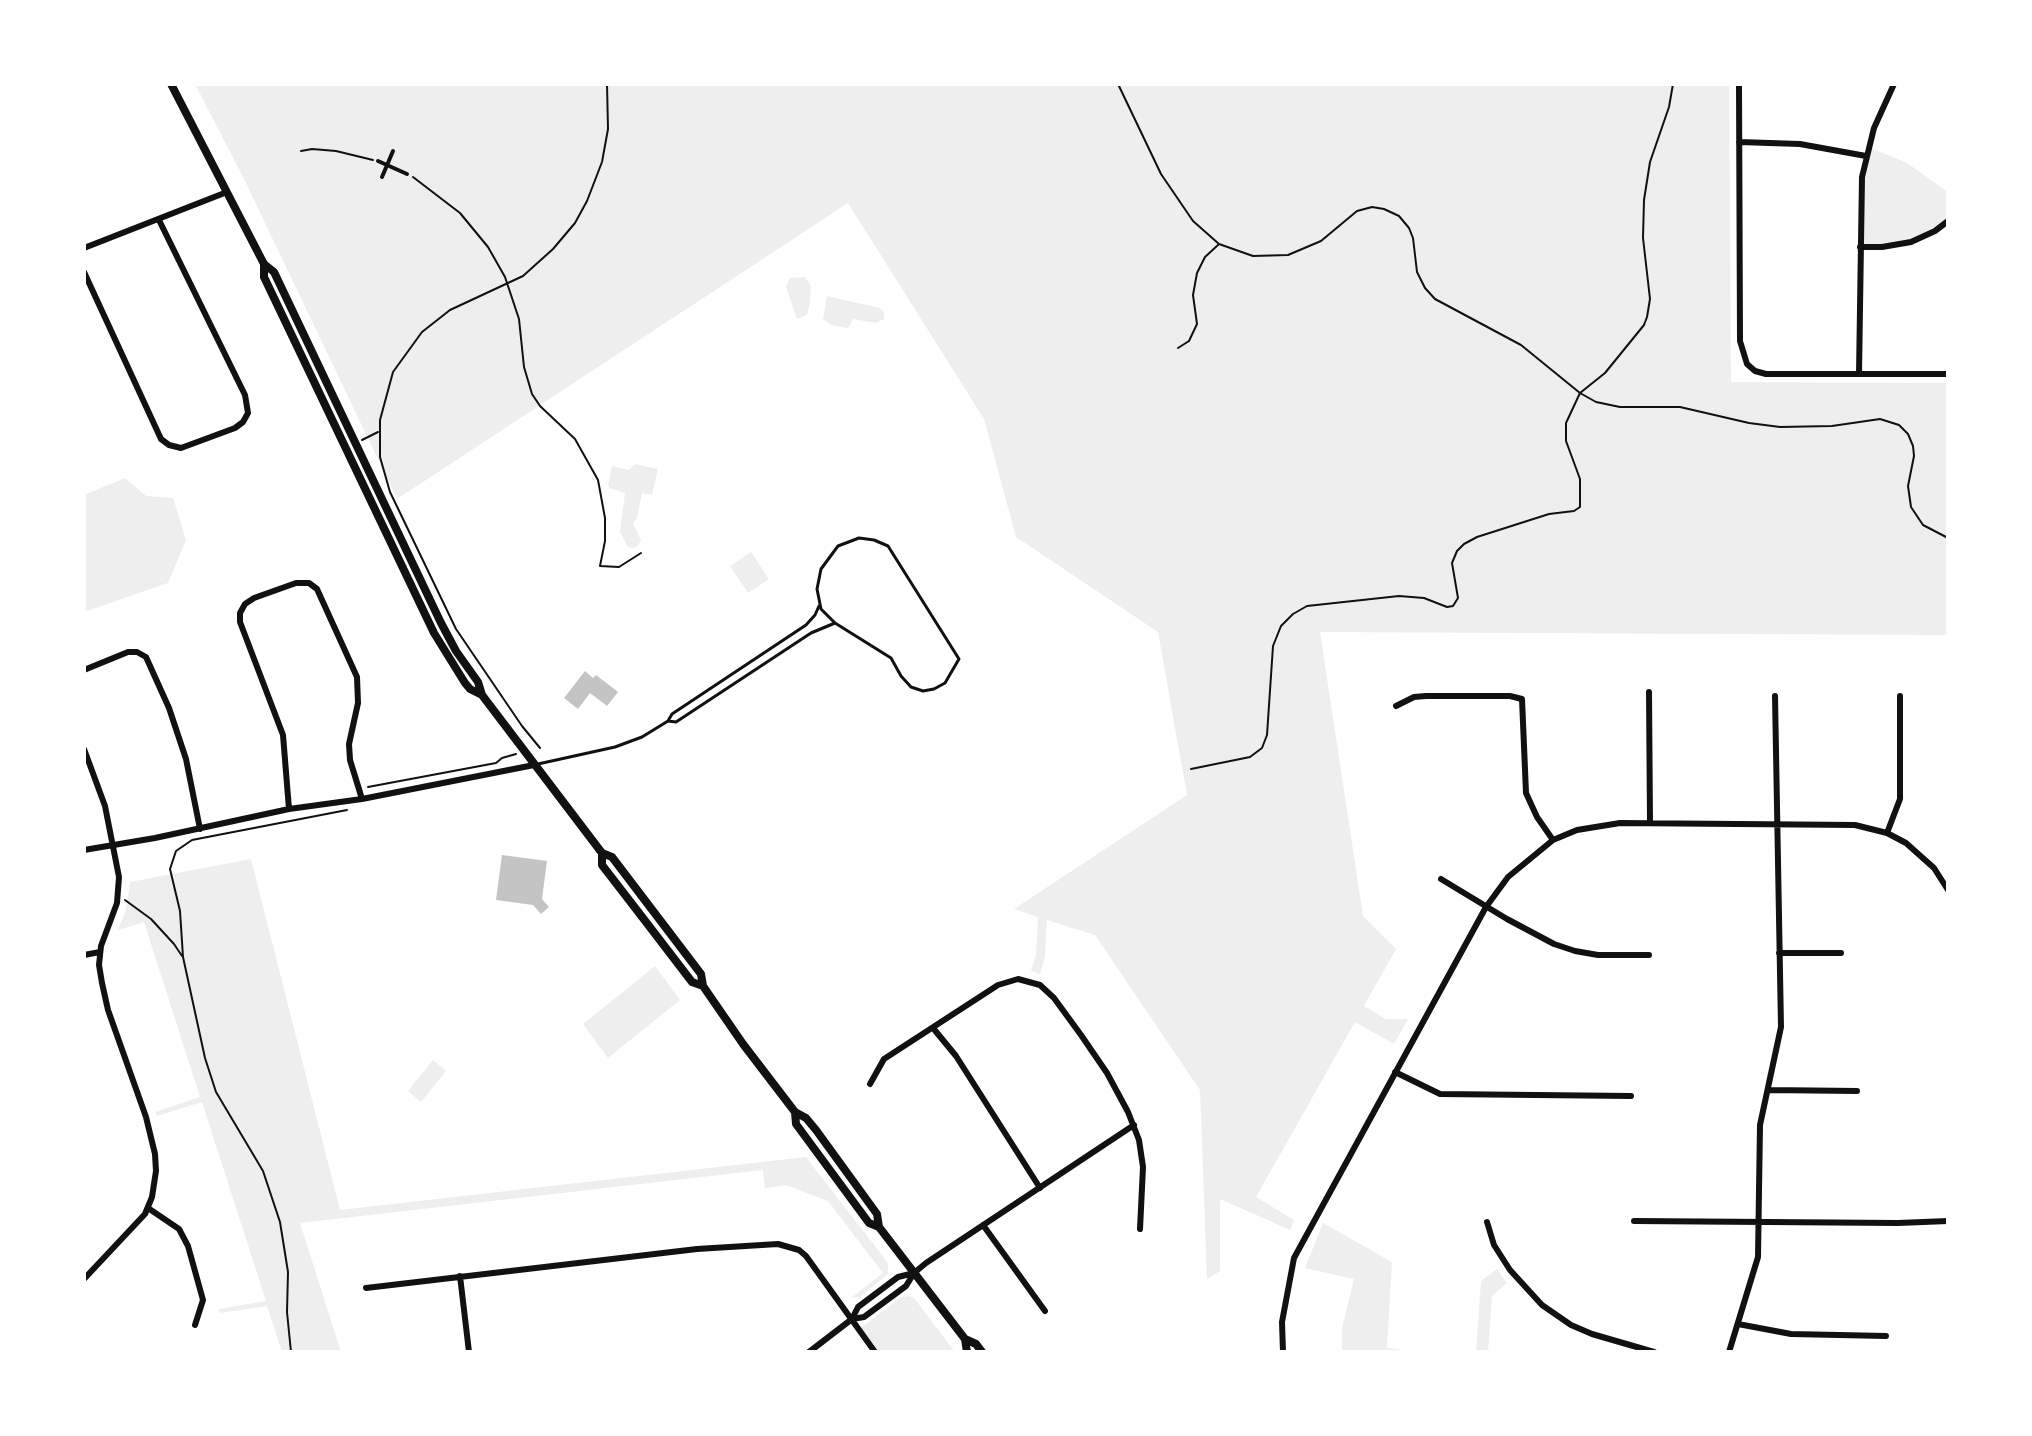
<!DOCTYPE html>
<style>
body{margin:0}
#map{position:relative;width:2032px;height:1436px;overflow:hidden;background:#fff;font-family:"DM Sans",sans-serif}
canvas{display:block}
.frame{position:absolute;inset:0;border:86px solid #fff;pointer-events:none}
</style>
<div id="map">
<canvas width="2032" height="1436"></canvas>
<div class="frame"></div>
</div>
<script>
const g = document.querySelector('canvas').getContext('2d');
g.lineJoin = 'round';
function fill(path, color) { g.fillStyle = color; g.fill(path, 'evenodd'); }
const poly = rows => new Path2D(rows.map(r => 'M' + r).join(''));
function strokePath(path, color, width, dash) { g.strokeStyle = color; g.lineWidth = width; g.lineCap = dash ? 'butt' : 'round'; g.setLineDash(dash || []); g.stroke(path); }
fill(poly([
 [195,84,1729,84,1731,382,1948,383,1948,635,1320,632,1363,916,1396,949,1364,1006,1386,1019,1408,1019,1394,1044,1355,1022,1256,1197,1294,1220,1290,1230,1220,1199,1220,1271,1207,1279,1200,1090,1095,935,1047,920,1045,957,1040,974,1031,971,1036,955,1038,917,1014,909,1187,795,1158,632,1016,537,984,419,848,203,397,499,243,177],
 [1868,147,1907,163,1948,192,1948,221,1935,231,1898,245,1860,247,1860,198],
 [805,277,811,286,809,307,807,315,797,319,786,287,790,278],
 [827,296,880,308,884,312,884,319,876,323,853,319,848,328,831,325,823,319],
 [635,464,658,469,652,495,642,493,637,518,633,523,641,540,638,546,633,548,628,547,620,532,625,493,609,488,608,485,612,466,629,470],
 [125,478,146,496,173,498,186,540,168,583,84,612,84,495],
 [751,552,769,579,748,593,730,566],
 [251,859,340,1210,806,1157,888,1263,888,1274,860,1297,851,1298,883,1273,828,1201,786,1185,765,1188,763,1170,300,1223,341,1352,282,1352,267,1306,220,1313,219,1309,266,1301,202,1102,157,1116,155,1112,200,1097,144,922,118,930,126,910,130,882],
 [655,966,680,1000,608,1058,583,1024],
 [433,1060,446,1071,421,1102,408,1091],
 [1323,1223,1392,1262,1387,1348,1419,1352,1342,1352,1342,1328,1354,1279,1305,1268],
 [1497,1269,1507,1283,1492,1296,1488,1352,1476,1352,1481,1281],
 [909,1296,914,1298,955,1352,880,1352,861,1328,901,1297]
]), '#eee');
fill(poly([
 [585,671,593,678,596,675,618,692,607,706,590,693,578,709,564,698],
 [502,855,547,861,542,899,549,907,541,914,533,905,496,900]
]), '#c4c4c4');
strokePath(poly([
 [1118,84,1161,174,1193,221,1219,244,1253,256,1288,255,1321,241,1357,211,1372,207,1384,209,1399,216,1409,228,1413,238,1417,272,1425,288,1435,299,1521,345,1580,393,1596,402,1620,407,1680,407,1749,423,1780,427,1832,426,1880,419,1899,425,1908,434,1913,446,1914,456,1908,486,1911,507,1923,525,1948,538],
 [301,151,312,149,336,151,373,160],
 [413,177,460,213,488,247,505,277,519,319,524,367,532,394,540,406,575,439,598,480,605,518,605,541,600,566,619,567,641,553],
 [1178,348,1189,341,1197,324,1193,295,1197,273,1205,257,1218,245],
 [362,440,378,432],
 [540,748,522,726,456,629,390,492,380,457,380,420,393,372,422,332,450,310,523,276,553,249,575,223,587,201,602,162,608,129,607,84],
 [1191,769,1250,757,1262,748,1267,735,1273,646,1281,626,1293,614,1307,606,1399,596,1424,598,1447,607,1453,606,1458,598,1452,563,1457,551,1464,544,1477,537,1549,514,1574,511,1580,507,1580,479,1566,441,1566,423,1580,393,1605,373,1644,325,1647,317,1650,299,1643,238,1644,200,1650,162,1669,107,1673,84],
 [368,787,496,763,502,758,516,754],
 [125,900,151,919,174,944,182,956],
 [291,1352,287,1312,288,1272,280,1222,263,1171,216,1092,205,1058,183,957,180,911,170,869,176,851,192,840,347,810]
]), '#111', 2);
strokePath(poly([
 [859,538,874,540,888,546,959,659,945,683,934,689,923,691,911,687,901,676,891,658,835,623,821,609,817,589,821,569,838,546,859,538],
 [668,721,676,722,811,633,835,623],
 [538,764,615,747,642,737,668,721,672,714,806,625,815,615,819,606]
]), '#111', 3);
strokePath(poly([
 [378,161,407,174],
 [382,177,393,151]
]), '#111', 4);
strokePath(poly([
 [1739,84,1740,341,1747,364,1755,371,1766,374,1948,374],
 [1739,142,1800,144,1866,156],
 [1860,247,1882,247,1911,242,1935,231,1948,221],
 [84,248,227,192],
 [84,272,161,439,169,445,181,448,235,428,243,422,248,413,245,395,159,220],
 [1859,374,1862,177,1874,128,1894,84],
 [84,670,128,652,137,652,146,657,169,708,186,759,200,829],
 [1649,692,1650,823],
 [1396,706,1414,697,1426,696,1510,696,1522,699,1526,793,1537,817,1553,840],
 [84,749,105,806,119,877,117,903,101,946,99,965,102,983,108,1010,146,1117,155,1154,156,1171,152,1197,145,1214,84,1279],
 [289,809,283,735,240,622,240,613,245,604,254,598,296,583,309,583,317,589,357,677,358,703,349,744,350,760,362,799],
 [1887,833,1900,799,1900,696],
 [84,850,155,838,289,809,362,799,534,765],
 [1441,879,1507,919,1554,944,1575,951,1598,955,1649,955],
 [1779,953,1841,953],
 [84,955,100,952],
 [933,1028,956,1056,1040,1188],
 [1395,1072,1440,1094,1631,1096],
 [870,1084,884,1059,998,985,1018,979,1040,985,1054,998,1081,1035,1107,1073,1128,1112,1139,1140,1143,1167,1140,1229],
 [1768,1090,1857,1091],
 [148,1208,179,1229,188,1246,203,1300,195,1325],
 [1634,1221,1898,1223,1948,1221],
 [1487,1222,1494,1245,1510,1270,1542,1305,1571,1325,1592,1334,1654,1352],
 [983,1225,1045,1311],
 [460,1276,469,1352],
 [366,1288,697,1249,778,1244,799,1250,806,1256,875,1352],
 [852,1319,864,1317,906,1286,914,1273,926,1263,1134,1125],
 [1738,1324,1791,1334,1886,1336],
 [809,1352,852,1319,858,1307,898,1277,914,1273],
 [1283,1352,1282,1322,1294,1258,1486,907,1508,877,1553,840,1577,830,1620,823,1855,825,1887,833,1906,843,1934,868,1948,890],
 [1729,1352,1758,1257,1760,1125,1781,1027,1775,696]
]), '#111', 6);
strokePath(poly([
 [171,84,264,264,274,272,441,623,456,651,478,682,482,695,602,853,612,857,701,974,703,986,743,1044,795,1112,806,1118,816,1130,877,1214,879,1227],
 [264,264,264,277,434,633,465,683,470,689,482,695],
 [602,853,602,865,646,922,692,982,703,986],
 [795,1112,796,1124,869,1223,879,1227,965,1339,976,1344,982,1352],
 [965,1339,967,1352]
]), '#111', 8);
</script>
